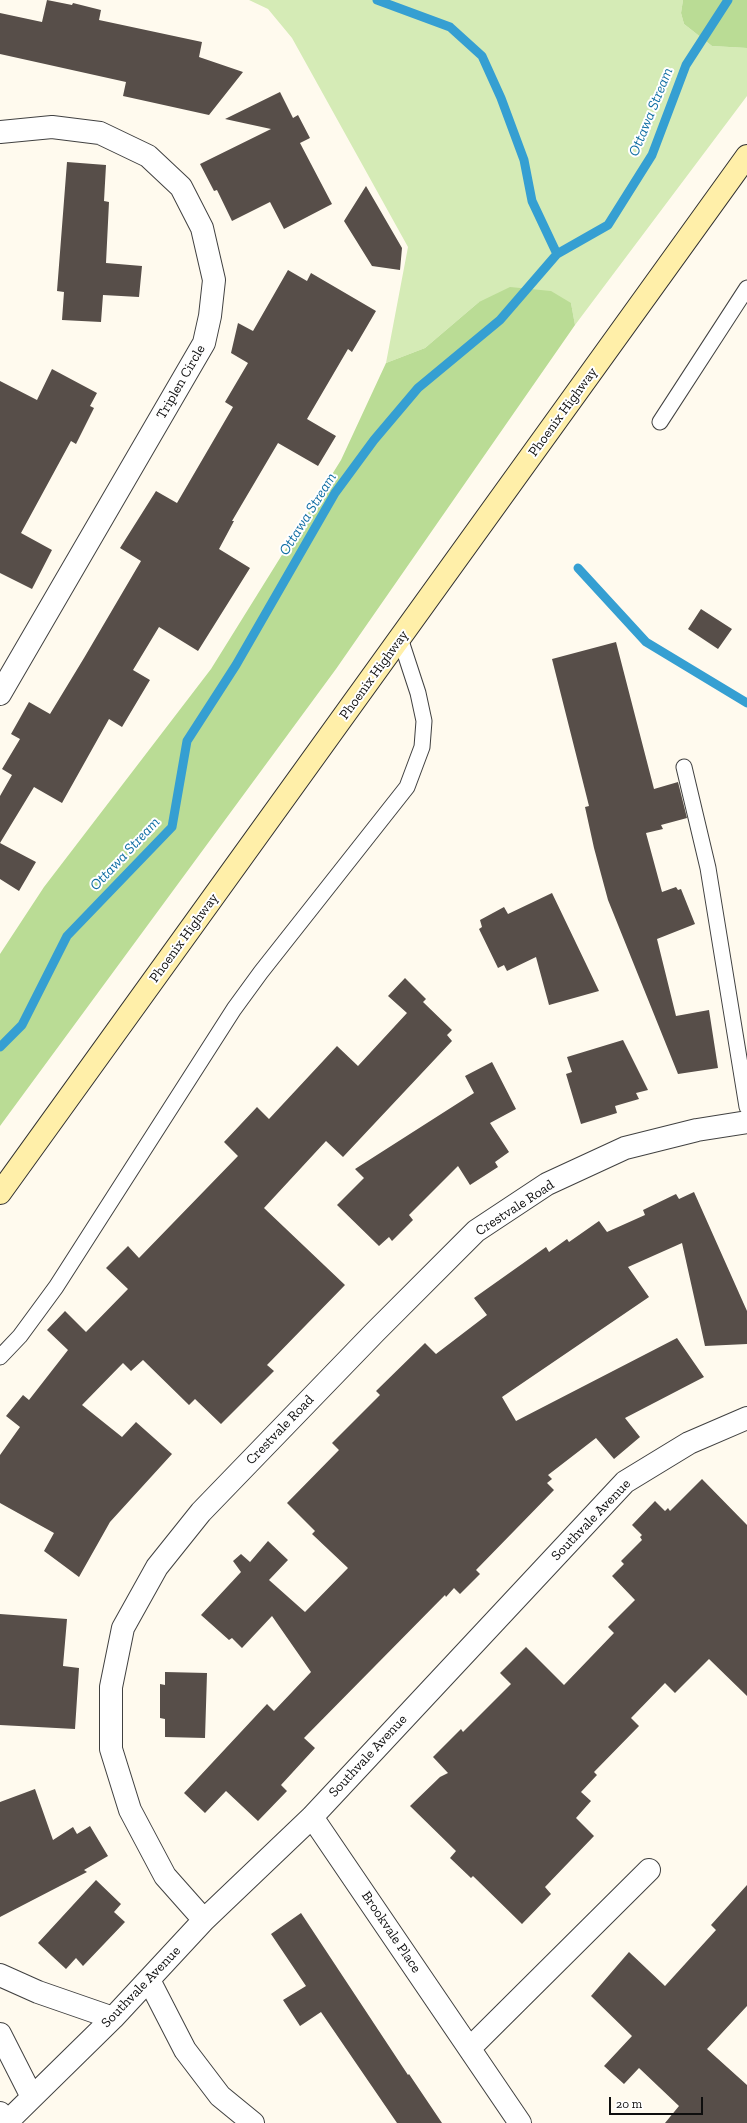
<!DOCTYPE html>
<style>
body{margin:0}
#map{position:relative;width:747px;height:2123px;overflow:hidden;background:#fffaee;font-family:"Zilla Slab",serif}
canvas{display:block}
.scale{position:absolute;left:609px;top:2097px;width:94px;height:18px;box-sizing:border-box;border:2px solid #0e0e0e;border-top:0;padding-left:5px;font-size:12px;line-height:14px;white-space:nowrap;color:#0e0e0e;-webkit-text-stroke:3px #fff;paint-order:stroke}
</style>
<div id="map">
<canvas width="747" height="2123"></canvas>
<div class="scale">20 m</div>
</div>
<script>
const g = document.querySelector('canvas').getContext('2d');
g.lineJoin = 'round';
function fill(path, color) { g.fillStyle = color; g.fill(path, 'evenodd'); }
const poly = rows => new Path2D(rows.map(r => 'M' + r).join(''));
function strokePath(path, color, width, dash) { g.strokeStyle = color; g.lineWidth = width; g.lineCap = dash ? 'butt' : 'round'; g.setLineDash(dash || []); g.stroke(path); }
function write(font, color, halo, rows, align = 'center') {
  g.font = font + ' "Zilla Slab",serif'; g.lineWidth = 4; g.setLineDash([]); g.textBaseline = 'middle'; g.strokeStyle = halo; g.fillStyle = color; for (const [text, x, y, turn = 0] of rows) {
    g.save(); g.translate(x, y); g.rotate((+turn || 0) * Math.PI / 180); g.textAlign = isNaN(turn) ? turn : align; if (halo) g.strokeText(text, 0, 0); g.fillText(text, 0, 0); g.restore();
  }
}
fill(poly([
 [249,0,683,0,681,13,684,24,712,46,747,48,747,96,575,325,571,303,479,302,425,348,386,363,408,247,292,38,268,9]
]), '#d5ebb6');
fill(poly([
 [683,0,747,0,747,48,712,46,684,24,681,13],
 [510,287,551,291,571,303,575,325,336,669,0,1126,0,954,44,887,211,669,341,460,386,363,425,348,479,302]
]), '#badc95');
strokePath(poly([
 [377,0,450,27,482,56,501,98,524,160,532,201,557,254],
 [578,568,646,642,747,703],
 [0,1047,22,1025,67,936,172,827,187,741,236,665,335,493,374,440,418,388,500,320,557,254,608,225,652,155,686,65,728,0]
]), '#359fd2', 9);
fill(poly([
 [47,0,72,5,73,3,101,10,99,20,202,42,199,57,243,72,209,115,123,96,126,82,0,54,0,13,42,22],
 [280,92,293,118,298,115,310,138,300,143,332,204,284,229,270,202,232,221,217,190,214,191,200,164,271,129,225,119],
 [67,162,106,165,104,201,109,202,106,263,142,266,139,297,103,295,101,322,62,320,64,292,57,291],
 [366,186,402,248,400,270,372,266,344,221],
 [288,270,307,281,311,273,376,311,352,352,348,349,307,419,336,436,318,466,278,443,232,521,234,521,219,549,250,568,198,651,159,627,133,670,150,680,122,727,109,719,62,803,34,787,0,843,0,796,12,775,2,769,20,739,11,734,29,702,50,714,84,658,141,561,120,548,156,491,177,503,233,407,225,402,248,363,231,353,238,323,253,331],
 [52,369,97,393,90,406,94,408,76,444,71,441,21,533,52,550,32,589,0,573,0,381,37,400],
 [701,609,732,629,718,649,688,629],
 [616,642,654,789,678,782,687,818,661,825,663,829,646,833,662,892,676,887,678,890,681,889,695,924,657,939,676,1016,709,1010,718,1068,678,1074,608,900,594,848,585,807,589,806,552,659],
 [0,843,36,862,19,891,0,879],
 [552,893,599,991,549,1005,536,957,507,971,504,965,498,968,479,929,482,927,480,920,504,907,508,914],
 [405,978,426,999,423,1002,452,1030,447,1035,452,1041,343,1157,326,1141,264,1208,345,1285,267,1365,274,1371,221,1424,195,1399,189,1405,143,1360,131,1371,123,1363,82,1405,122,1437,136,1422,172,1454,110,1522,79,1577,44,1551,54,1533,0,1503,0,1455,20,1427,6,1416,23,1395,29,1400,68,1350,47,1330,65,1311,86,1332,128,1289,106,1268,128,1246,139,1258,238,1156,224,1142,257,1107,269,1119,337,1046,358,1066,407,1013,388,996],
 [623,1040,648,1090,636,1093,639,1099,615,1106,617,1113,581,1124,566,1074,572,1072,567,1057],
 [492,1062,516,1109,490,1123,509,1152,495,1162,498,1167,470,1185,458,1166,409,1215,413,1220,392,1241,389,1237,379,1246,337,1205,364,1178,355,1169,474,1093,465,1076],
 [694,1192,747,1311,747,1344,705,1346,682,1243,628,1267,649,1297,502,1397,516,1421,677,1338,704,1377,625,1418,640,1437,614,1459,596,1438,548,1475,552,1479,547,1483,554,1490,476,1570,480,1574,460,1594,454,1588,446,1597,445,1595,304,1738,315,1748,281,1785,287,1791,258,1821,226,1791,205,1813,184,1793,267,1704,274,1711,311,1672,272,1616,242,1648,232,1638,229,1640,201,1615,241,1572,233,1561,241,1554,250,1562,268,1541,288,1560,269,1580,305,1612,348,1568,312,1534,315,1531,287,1503,339,1450,332,1443,380,1395,376,1391,425,1343,436,1354,487,1315,474,1298,546,1247,549,1252,567,1239,569,1242,599,1221,607,1232,645,1215,643,1210,676,1194,679,1199],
 [702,1479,747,1525,747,1696,709,1659,675,1693,665,1683,631,1718,639,1726,594,1772,597,1775,581,1792,591,1801,576,1818,594,1836,545,1887,551,1894,522,1924,473,1876,471,1878,450,1858,456,1851,410,1806,440,1777,448,1773,433,1757,461,1729,463,1732,511,1684,500,1673,526,1647,564,1685,614,1633,608,1627,635,1600,612,1576,624,1564,621,1561,642,1540,640,1537,642,1535,632,1525,655,1501,665,1511,668,1508,670,1511],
 [0,1614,67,1619,63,1666,79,1668,75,1729,0,1725],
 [165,1672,207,1673,205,1738,165,1737,165,1719,160,1718,160,1684,165,1685],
 [35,1789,53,1840,73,1827,77,1834,90,1826,108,1856,84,1870,87,1872,0,1917,0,1802],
 [96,1880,121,1904,114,1912,125,1922,83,1966,76,1958,66,1969,38,1943],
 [747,1885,747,2006,707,2049,747,2085,747,2123,665,2123,679,2106,639,2068,624,2084,604,2066,632,2036,591,1996,629,1952,665,1986,716,1930,711,1925],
 [301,1913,408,2075,409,2074,442,2123,397,2123,321,2012,300,2026,283,2000,306,1986,271,1934]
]), '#574e49');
const service = poly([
 [660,422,747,288],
 [684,767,708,868,747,1107],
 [0,1357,20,1336,56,1287,234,1009,261,972,407,787,422,747,424,721,418,693,400,638]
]);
const minor = poly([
 [0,132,52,127,100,133,148,156,181,187,202,228,214,280,210,316,204,343,0,694],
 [312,1817,520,2123],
 [204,1920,165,1876,130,1810,111,1749,111,1687,123,1628,157,1567,201,1512,375,1332,476,1231,547,1184,625,1148,697,1130,747,1122],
 [0,1975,38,1992,113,2018],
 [149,1980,185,2050,220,2096,253,2123],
 [0,2034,32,2097],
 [470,2048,649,1870],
 [8,2121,113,2018,204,1920,312,1817,625,1482,689,1443,747,1418]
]);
const tertiary = poly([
 [0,2113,10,2123]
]);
const secondary = poly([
 [0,1193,747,156]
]);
strokePath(service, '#414141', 17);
strokePath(minor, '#414141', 24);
strokePath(tertiary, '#414141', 24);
strokePath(secondary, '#303030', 24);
strokePath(service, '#fff', 15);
strokePath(minor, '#fff', 22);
strokePath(tertiary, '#fff', 22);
strokePath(secondary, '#ffefa9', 22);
write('14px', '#0e0e0e', '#fff', [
 ["Triplen Circle",181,382,-60],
 ["Phoenix Highway",563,412,-54],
 ["Phoenix Highway",374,675,-54],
 ["Phoenix Highway",184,938,-54],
 ["Crestvale Road",515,1208,-33],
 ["Crestvale Road",280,1430,-46],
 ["Southvale Avenue",591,1520,-46],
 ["Southvale Avenue",368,1756,-47],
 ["Brookvale Place",391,1932,56],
 ["Southvale Avenue",141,1987,-46]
]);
write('italic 15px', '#126fa4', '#fff', [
 ["Ottawa Stream",651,112,-68],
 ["Ottawa Stream",308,514,-58],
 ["Ottawa Stream",125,854,-47]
]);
</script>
